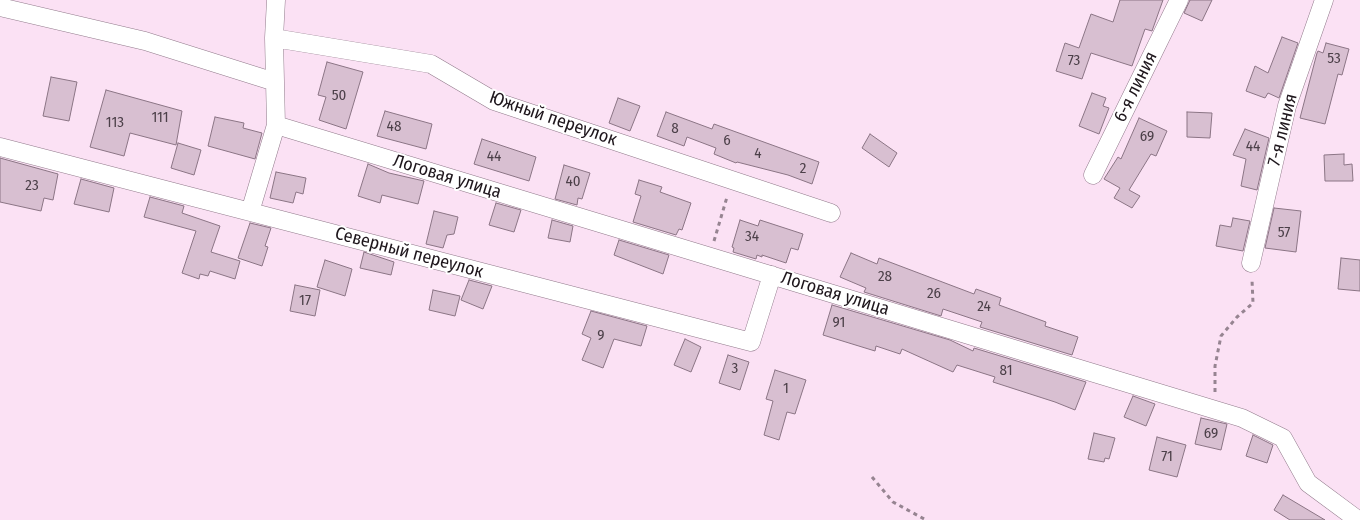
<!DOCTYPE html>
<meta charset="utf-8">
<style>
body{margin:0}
canvas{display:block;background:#fbe1f4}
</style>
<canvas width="1360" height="520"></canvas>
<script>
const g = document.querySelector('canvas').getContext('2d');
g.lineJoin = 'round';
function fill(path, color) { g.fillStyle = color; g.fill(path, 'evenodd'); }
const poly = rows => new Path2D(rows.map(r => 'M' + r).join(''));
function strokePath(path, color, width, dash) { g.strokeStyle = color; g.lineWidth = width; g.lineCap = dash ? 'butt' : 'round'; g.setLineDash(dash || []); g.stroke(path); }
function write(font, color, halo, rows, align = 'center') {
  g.font = font + ' "Fira Sans Condensed",sans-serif'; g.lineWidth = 4; g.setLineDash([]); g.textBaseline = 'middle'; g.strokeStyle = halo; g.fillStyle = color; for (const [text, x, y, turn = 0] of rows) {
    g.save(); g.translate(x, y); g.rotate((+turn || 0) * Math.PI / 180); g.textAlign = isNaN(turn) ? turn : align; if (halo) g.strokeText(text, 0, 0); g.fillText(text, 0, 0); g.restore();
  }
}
const building = poly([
 [1120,0,1163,0,1152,31,1145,29,1132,66,1091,53,1082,79,1056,71,1065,43,1079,48,1091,14,1113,22,1120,0],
 [1190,0,1212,0,1202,21,1184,13,1190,0],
 [1282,37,1298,43,1279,98,1268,93,1265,98,1246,91,1255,66,1268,73,1282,37],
 [1326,43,1349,49,1342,75,1338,74,1325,124,1300,118,1317,53,1318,51,1323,53,1326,43],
 [327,62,363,72,346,129,319,120,326,97,318,95,327,62],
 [51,77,77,82,69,121,43,116,51,77],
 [106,90,182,111,176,145,130,133,124,156,90,147,106,90],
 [1092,93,1106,98,1103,106,1109,108,1099,134,1079,126,1092,93],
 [618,98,640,106,630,131,609,123,618,98],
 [385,111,432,124,426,149,377,136,385,111],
 [666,112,712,129,714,124,819,162,812,184,788,175,737,162,736,163,714,154,716,148,687,137,684,146,657,136,666,112],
 [1187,112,1212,113,1210,138,1187,137,1187,112],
 [215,117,244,123,243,128,262,133,255,159,208,146,215,117],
 [1139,118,1167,131,1156,156,1151,154,1129,190,1140,196,1132,208,1114,198,1120,188,1104,179,1118,157,1121,159,1139,118],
 [1245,129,1269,138,1257,190,1241,186,1246,159,1233,155,1245,129],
 [870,134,897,153,889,167,862,148,870,134],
 [482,139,536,157,529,181,474,164,482,139],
 [178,143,201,150,194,175,171,168,178,143],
 [1344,154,1344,165,1352,164,1353,181,1325,181,1324,155,1344,154],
 [0,158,58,174,53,200,44,198,41,211,0,202,0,158],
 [368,164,389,173,424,181,418,204,382,195,380,203,358,196,368,164],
 [564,165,590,173,582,199,578,198,577,205,555,199,564,165],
 [276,172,306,178,303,194,296,192,293,203,270,198,276,172],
 [81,179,114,188,109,212,74,204,81,179],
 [639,180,662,187,660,192,691,203,682,230,679,229,676,235,633,222,641,196,635,194,639,180],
 [150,197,184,206,182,213,220,226,211,252,240,261,235,279,210,271,208,276,200,274,199,279,182,273,196,231,144,217,150,197],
 [496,203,521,210,514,232,489,225,496,203],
 [1274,208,1301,211,1296,252,1265,248,1274,208],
 [434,211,458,217,454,234,447,235,443,248,426,244,434,211],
 [1233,218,1250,221,1243,251,1216,246,1220,225,1231,227,1233,218],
 [552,220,573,226,570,242,548,238,552,220],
 [740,220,758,226,760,220,803,234,798,250,791,248,786,263,762,255,762,257,757,255,756,259,733,252,734,248,732,247,740,220],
 [250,223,271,228,265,246,268,247,262,266,238,258,250,223],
 [619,240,669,255,663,274,614,255,619,240],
 [364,252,394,262,391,275,360,268,364,252],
 [851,253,877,264,879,258,974,294,976,289,1001,298,999,305,1046,322,1045,326,1078,337,1072,355,980,327,982,322,943,309,941,316,864,292,866,288,840,277,851,253],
 [1341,258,1360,260,1360,291,1338,289,1341,258],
 [325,260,352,269,345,296,317,287,325,260],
 [469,280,492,286,483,309,461,300,469,280],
 [295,285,320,290,315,316,290,311,295,285],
 [433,290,460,296,455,316,429,310,433,290],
 [832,305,950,340,973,351,974,348,1086,382,1075,410,1055,402,993,382,995,377,957,365,953,372,902,349,900,354,876,346,875,351,823,335,832,305],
 [591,311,647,326,641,346,614,339,603,368,582,360,591,338,582,334,591,311],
 [685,339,701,347,691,372,674,365,685,339],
 [728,355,749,362,740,390,719,383,728,355],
 [775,370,806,380,795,414,787,412,779,440,764,435,773,401,766,399,775,370],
 [1133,396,1155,404,1146,426,1124,417,1133,396],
 [1201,418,1227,424,1221,450,1195,444,1201,418],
 [1094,433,1115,438,1109,459,1105,458,1104,462,1088,459,1094,433],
 [1253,435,1273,445,1267,463,1246,456,1253,435],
 [1157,437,1186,445,1177,477,1149,470,1157,437],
 [1283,495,1325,520,1290,520,1274,510,1283,495]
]);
fill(building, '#d8bfd1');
strokePath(building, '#8b7585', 1);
const minor = poly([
 [0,7,145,41,275,82],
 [274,38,431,64,494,101,831,213],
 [276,125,1242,418,1283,438,1308,483,1358,520],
 [0,147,751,342,772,275],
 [1093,175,1179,0],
 [250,212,276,125,274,38,276,0],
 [1251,263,1287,106,1324,0]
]);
strokePath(minor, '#927b8c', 19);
strokePath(poly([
 [714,241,727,197],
 [1215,392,1215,366,1221,336,1237,317,1253,303,1252,280],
 [872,477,893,502,926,520]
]), '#968491', 3, [4, 4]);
strokePath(minor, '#fff', 18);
write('15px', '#4c4049', null, [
 ["53",1334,59],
 ["73",1074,61],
 ["50",339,96],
 ["111",160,118],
 ["113",115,123],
 ["48",394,127],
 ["8",675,129],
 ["69",1147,137],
 ["6",727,141],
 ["44",1253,147],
 ["4",758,154],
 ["44",494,157],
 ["2",803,169],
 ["40",573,182],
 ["23",32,186],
 ["57",1284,233],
 ["34",752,237],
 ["28",885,277],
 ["26",934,294],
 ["17",305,301],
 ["24",984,307],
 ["91",839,323],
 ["9",601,336],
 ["3",735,369],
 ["81",1006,371],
 ["1",786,389],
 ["69",1211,434],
 ["71",1167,457]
]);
write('18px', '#1e161c', '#fff', [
 ["6-я линия",1136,87,-64],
 ["Южный переулок",553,119,19],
 ["7-я линия",1283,130,-76],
 ["Логовая улица",447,177,17],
 ["Северный переулок",409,253,15],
 ["Логовая улица",835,294,17]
]);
</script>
